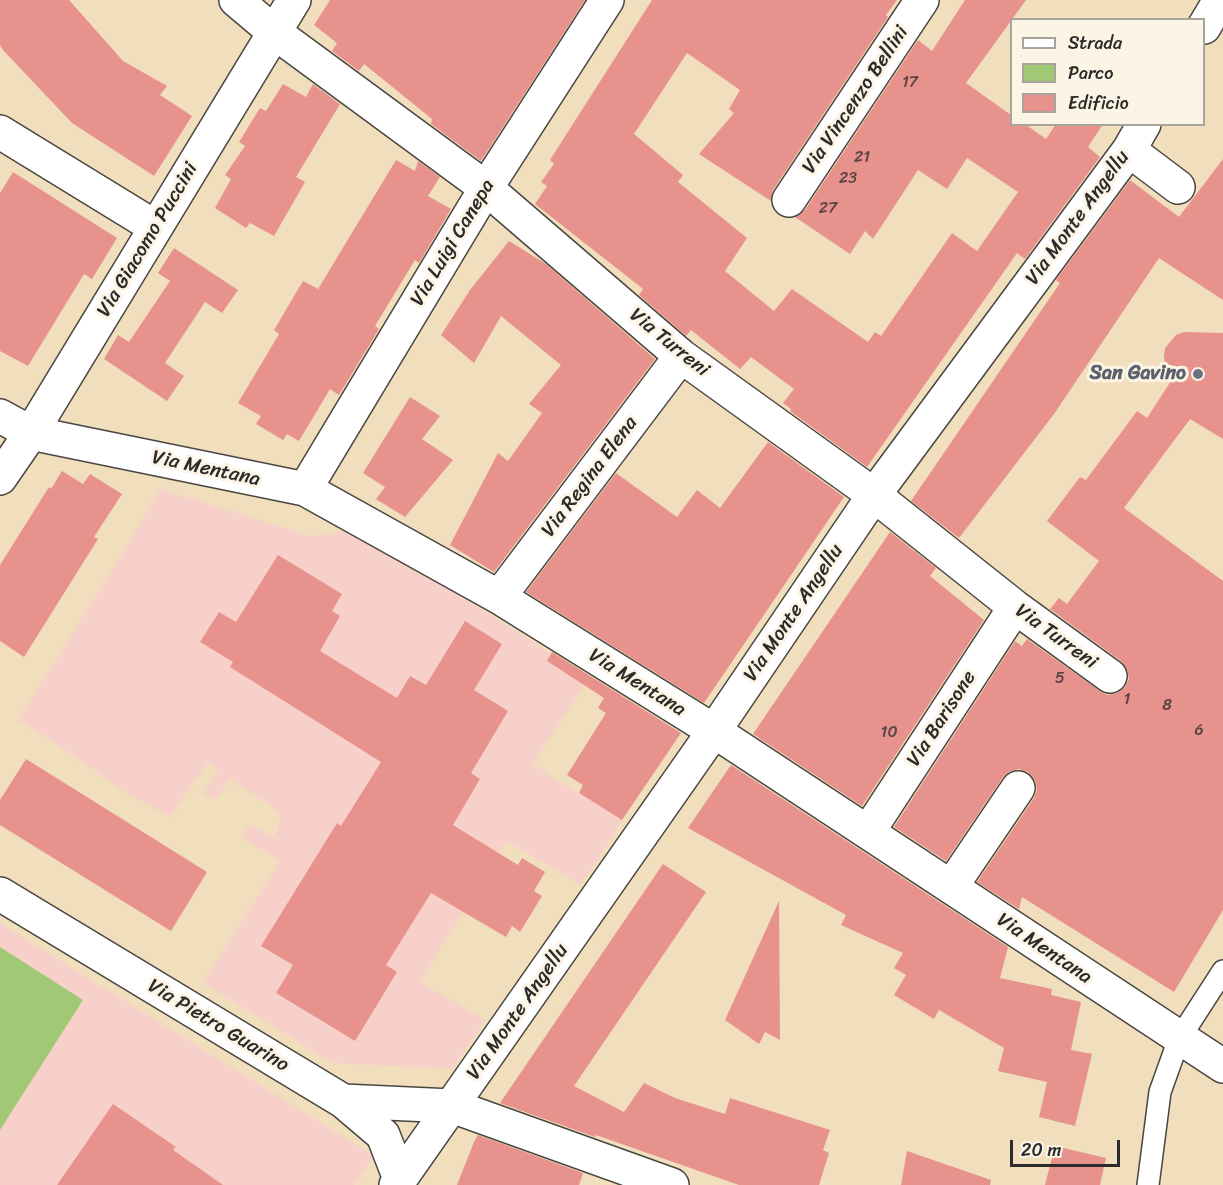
<!DOCTYPE html>
<style>
body{margin:0}
#map{position:relative;width:1223px;height:1185px;overflow:hidden;background:#f0debc;font-family:Sriracha,sans-serif}
canvas{display:block}
.legend{position:absolute;left:1010px;top:18px;width:195px;height:108px;box-sizing:border-box;background:#fcf5e5;border:2px solid #a8a49b;margin:0;padding:8px 10px;list-style:none;font-size:18px;color:#2b2b2b}
.legend li{display:flex;align-items:center;gap:12px;height:30px}
.legend b{width:30px;border:2px solid #a8a49b}
.scale{position:absolute;left:1010px;top:1140px;width:110px;height:27px;box-sizing:border-box;border:3px solid #2b2b2b;border-top:0;padding-left:8px;font-size:18px;line-height:21px;white-space:nowrap;color:#2b2b2b;-webkit-text-stroke:4px #fcf5e5;paint-order:stroke}
</style>
<div id="map">
<canvas width="1223" height="1185"></canvas>
<ul class="legend">
<li><b style="height:8px;background:#fff"></b>Strada</li>
<li><b style="height:16px;background:#a1c975"></b>Parco</li>
<li><b style="height:16px;background:#e8928d"></b>Edificio</li>
</ul>
<div class="scale">20 m</div>
</div>
<script>
const g = document.querySelector('canvas').getContext('2d');
g.lineJoin = 'round';
function fill(path, color) { g.fillStyle = color; g.fill(path, 'evenodd'); }
const poly = rows => new Path2D(rows.map(r => 'M' + r).join(''));
function strokePath(path, color, width, dash) { g.strokeStyle = color; g.lineWidth = width; g.lineCap = dash ? 'butt' : 'round'; g.setLineDash(dash || []); g.stroke(path); }
function write(font, color, halo, rows, align = 'center') {
  g.font = font + ' Sriracha,sans-serif'; g.lineWidth = 6; g.setLineDash([]); g.textBaseline = 'middle'; g.strokeStyle = halo; g.fillStyle = color; for (const [text, x, y, turn = 0] of rows) {
    g.save(); g.translate(x, y); g.rotate((+turn || 0) * Math.PI / 180); g.textAlign = isNaN(turn) ? turn : align; if (halo) g.strokeText(text, 0, 0); g.fillText(text, 0, 0); g.restore();
  }
}
fill(poly([
 [160,489,314,537,353,528,552,654,547,661,559,669,590,677,532,764,622,820,597,861,580,884,506,841,420,982,485,1020,452,1069,333,1063,203,983,280,861,241,837,249,824,274,837,281,819,279,813,272,806,232,781,231,777,216,800,203,793,218,770,208,762,170,817,129,795,58,745,18,720,122,554],
 [0,923,374,1156,354,1185,0,1185]
]), '#f7d1c9');
fill(poly([
 [0,947,83,1000,0,1130]
]), '#a1c975');
fill(poly([
 [0,0,69,0,123,61,167,86,160,95,192,116,154,176,72,123,3,50,0,45],
 [330,0,585,0,481,161,431,124,432,119,364,64,359,71,332,51,337,43,314,25],
 [652,0,897,0,886,15,888,17,773,190,771,201,699,154,734,113,729,109,740,90,687,53,634,134,683,175,678,182,747,238,725,271,774,311,792,289,868,342,875,332,881,336,952,233,977,251,1018,192,967,158,947,189,918,170,873,239,865,231,850,254,795,217,805,210,918,40,932,51,965,0,1026,0,966,83,1011,115,1011,124,1025,124,1046,139,1056,124,1103,124,1088,147,1100,157,1025,259,1017,253,867,467,790,411,791,409,783,403,794,389,751,357,740,369,691,330,686,336,639,295,643,289,535,204,547,186,541,182,554,164,550,160],
 [283,84,306,97,313,84,340,104,296,177,305,182,274,236,250,223,246,228,215,208,231,179,225,175,245,146,239,142,260,108,266,111],
 [1223,159,1223,300,1159,258,1054,414,959,538,911,501,1060,283,1056,280,1130,180,1179,217],
 [396,160,415,171,418,161,440,177,428,196,451,209,419,263,415,260,375,326,379,329,339,395,330,389,299,441,287,434,283,440,256,424,261,416,238,403,279,334,274,330,303,281,318,289],
 [13,172,117,238,92,279,84,274,28,366,0,351,0,193],
 [509,241,546,264,655,359,494,572,450,545,498,453,508,461,542,413,529,404,561,365,501,316,474,363,441,335,470,290],
 [174,248,238,290,222,313,205,302,165,363,184,376,167,401,104,359,118,335,129,342,170,281,158,273],
 [1184,332,1223,333,1223,439,1190,419,1124,508,1223,581,1223,910,1174,992,1022,897,1019,909,977,882,1034,798,1037,790,1035,780,1028,772,1019,769,1010,771,1003,777,946,861,894,827,1015,641,1022,646,1027,639,1100,691,1107,695,1117,693,1125,687,1129,679,1127,669,1121,661,1050,609,1059,598,1067,604,1099,561,1047,521,1080,477,1086,480,1137,411,1147,418,1173,378,1165,364,1164,356,1165,348,1176,335],
 [410,397,440,416,422,439,453,460,405,517,376,499,385,487,363,473],
 [768,442,844,497,704,703,526,592,616,473,677,517,697,490,720,508],
 [62,471,83,484,90,474,122,494,94,537,98,539,24,657,0,641,0,565,49,487,51,489],
 [890,532,936,568,930,576,984,620,862,806,753,734],
 [278,555,342,594,332,611,340,616,320,651,397,698,410,676,426,685,465,621,502,644,474,690,508,711,471,773,480,779,453,825,518,865,522,858,545,872,534,891,542,896,520,932,512,926,506,937,431,893,386,965,397,972,355,1041,276,993,293,965,261,946,337,823,341,826,381,762,230,667,233,662,200,642,219,612,236,622],
 [552,652,681,733,622,820,579,793,583,785,567,775,606,713,598,708,604,698,547,661],
 [26,759,207,872,171,931,0,825,0,800],
 [731,765,1008,947,1000,978,1052,989,1051,995,1081,1002,1071,1050,1092,1054,1075,1126,1039,1117,1047,1082,998,1071,1004,1048,939,1010,934,1019,894,995,906,975,894,968,903,953,841,925,846,915,688,828],
 [663,864,706,892,574,1086,624,1112,644,1083,675,1098,725,1114,730,1098,830,1130,823,1150,829,1153,819,1185,739,1185,596,1135,595,1137,500,1103],
 [779,901,780,1040,765,1032,759,1044,725,1020],
 [113,1104,176,1147,173,1150,223,1185,57,1185],
 [478,1135,583,1173,579,1185,457,1185,474,1142],
 [1055,1146,1106,1158,1100,1185,1045,1185],
 [907,1151,991,1180,990,1185,901,1185]
]), '#e8928d');
const service = poly([
 [1148,1185,1160,1092,1179,1039,1223,971]
]);
const minor = poly([
 [236,0,274,32,486,188,681,356,874,495,1015,607,1110,676],
 [1204,27,1220,0],
 [0,132,155,227],
 [1129,150,1178,187],
 [789,200,922,0],
 [0,416,31,433,305,489,499,597,714,731,1223,1066],
 [0,478,31,433,294,0],
 [305,489,486,188,607,0],
 [499,597,681,356],
 [868,832,1015,607],
 [951,887,1018,788],
 [0,894,343,1101,452,1106,672,1185],
 [343,1101,383,1135,400,1179],
 [396,1185,714,731,874,495,1129,150,1144,124]
]);
strokePath(service, '#494641', 24);
strokePath(minor, '#494641', 36);
strokePath(service, '#fff', 21);
strokePath(minor, '#fff', 33);
for (const [x, y, r, color] of [
 [1198,374,6,"#6b7280"]
]) { const dot = new Path2D(); dot.arc(x, y, r, 0, 2 * Math.PI); g.fillStyle = color; g.fill(dot); strokePath(dot, '#fcf5e5', 2); }
write('16px', '#5a4544', null, [
 ["17",910,83],
 ["21",862,158],
 ["23",848,179],
 ["27",828,209],
 ["5",1060,679],
 ["1",1127,700],
 ["8",1167,706],
 ["6",1199,731],
 ["10",889,733]
]);
write('20px', '#2b2b2b', '#fcf5e5', [
 ["Via Vincenzo Bellini",856,100,-56],
 ["Via Monte Angellu",1078,218,-54],
 ["Via Giacomo Puccini",148,240,-59],
 ["Via Luigi Canepa",453,243,-59],
 ["Via Turreni",669,343,39],
 ["Via Mentana",206,469,12],
 ["Via Regina Elena",590,477,-53],
 ["Via Monte Angellu",794,613,-56],
 ["Via Turreni",1056,637,36],
 ["Via Mentana",637,683,32],
 ["Via Barisone",942,719,-57],
 ["Via Mentana",1044,949,34],
 ["Via Monte Angellu",518,1012,-55],
 ["Via Pietro Guarino",218,1026,31]
]);
write('bold 20px', '#5b616d', '#fcf5e5', [
 ["San Gavino",1186,374]
], 'right');
</script>
